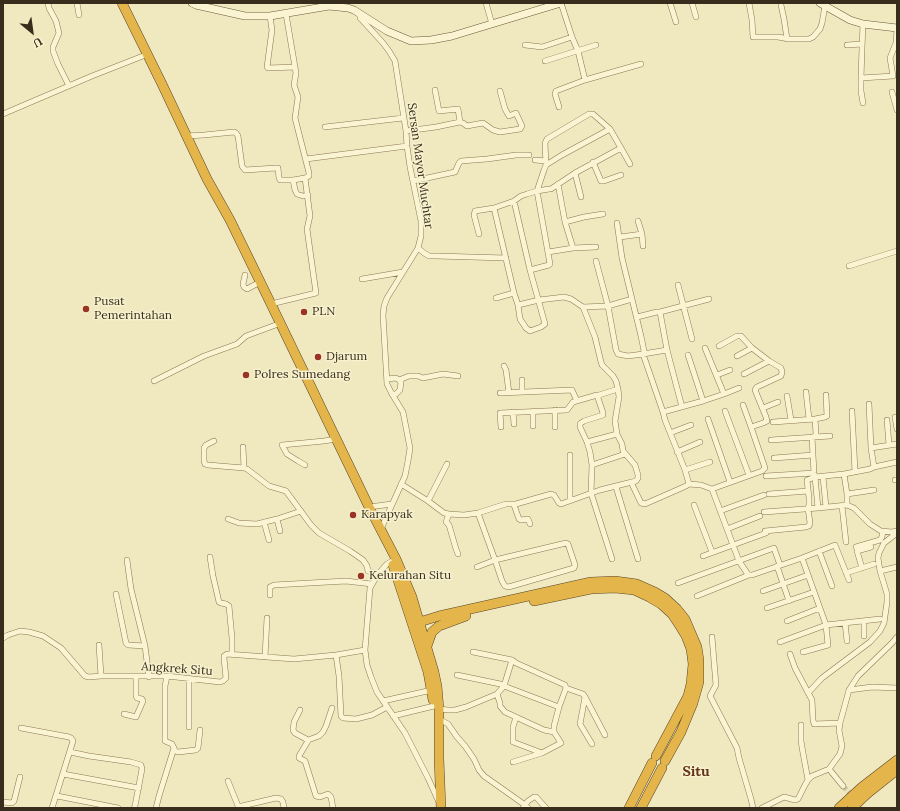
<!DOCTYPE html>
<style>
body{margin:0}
#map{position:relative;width:900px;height:811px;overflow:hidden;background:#f0e8be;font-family:Lora,serif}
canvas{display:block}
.frame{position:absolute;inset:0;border:4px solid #382d1c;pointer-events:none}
.north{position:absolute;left:12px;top:12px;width:40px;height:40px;-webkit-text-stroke:3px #f7f1ce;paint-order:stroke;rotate:151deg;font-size:11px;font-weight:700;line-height:16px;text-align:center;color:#382d1c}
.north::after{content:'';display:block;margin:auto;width:14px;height:18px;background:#382d1c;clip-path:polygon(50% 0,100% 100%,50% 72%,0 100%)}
</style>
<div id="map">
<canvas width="900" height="811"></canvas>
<div class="frame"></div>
<div class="north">U</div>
</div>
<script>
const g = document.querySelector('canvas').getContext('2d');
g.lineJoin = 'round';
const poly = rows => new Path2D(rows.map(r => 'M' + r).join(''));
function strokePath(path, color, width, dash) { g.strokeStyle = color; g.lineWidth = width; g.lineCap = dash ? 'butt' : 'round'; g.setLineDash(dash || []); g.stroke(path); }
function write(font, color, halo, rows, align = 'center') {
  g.font = font + ' Lora,serif'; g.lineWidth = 3; g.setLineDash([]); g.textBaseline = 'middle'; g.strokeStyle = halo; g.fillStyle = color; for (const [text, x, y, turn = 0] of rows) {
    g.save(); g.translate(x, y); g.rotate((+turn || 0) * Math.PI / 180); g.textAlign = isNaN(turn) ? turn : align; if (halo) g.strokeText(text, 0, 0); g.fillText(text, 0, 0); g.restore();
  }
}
strokePath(poly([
 [843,786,863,808]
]), '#cbc39e', 5, [5, 2.5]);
const street = poly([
 [48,3,49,8,56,21,59,33,53,47,53,51,58,64,69,86],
 [77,3,79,15],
 [486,3,492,24],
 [561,3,572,37,578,51,585,80],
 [670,3,676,22],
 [692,3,696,17],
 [749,3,752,20,753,37,778,37,789,39,809,39,813,37,820,29,822,23,825,6],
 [781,5,784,19,787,39],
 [286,14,296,73,294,85,298,97,295,118,309,173,309,176,305,178,293,180],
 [360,14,360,18,362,20,383,43,389,51,395,61,406,131,407,146,410,167,421,221,421,236,418,248,387,298,384,306,383,315,387,384,392,394,403,412,410,448,408,461,405,476,381,529],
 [270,16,272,30,267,67,268,68,295,67],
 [525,45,542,47,572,37],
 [847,45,862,44],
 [545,61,596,45],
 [861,78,893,76,890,58,896,43,897,30],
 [435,90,439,111,458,109,460,122],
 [892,92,897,110],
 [863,103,861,91,861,78,862,48,863,24],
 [559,107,555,94,556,91,585,80,641,64],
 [3,114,92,76,148,54],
 [325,127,403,118],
 [406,131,436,127,460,122,463,123,467,126,483,123,493,130,500,132,520,129,522,126,516,113,509,116,505,109,500,91],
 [187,136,204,135,234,132,236,133,238,136,242,166,245,170,276,168,278,168,279,178,280,180,293,180,295,190,297,194,303,196,308,195],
 [621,148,630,164],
 [306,159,407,146],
 [535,160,546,161],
 [593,162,601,181,604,181,621,175],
 [546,165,545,143,547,139,589,114,593,114,610,129,621,148,575,173,551,189,549,189,537,191,527,194,521,196,514,201,494,208,514,293,518,305,520,319,526,328,530,331,541,327,545,324,530,270,549,265,550,264,537,191,544,170,546,165,562,155,610,129],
 [575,173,581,197],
 [413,181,455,172,459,163,461,161,487,159,516,155,529,155],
 [558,184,565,222,573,248],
 [514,201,530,270],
 [638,221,642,234,643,246],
 [565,222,584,217,603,214],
 [617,223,622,258,641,336,644,351,643,354,663,412],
 [479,234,474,215,475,211,494,208],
 [620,237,642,234],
 [418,248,424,253,429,256,436,256,506,258],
 [548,252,573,248,596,247],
 [596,261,608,306,616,350,618,354,628,356,643,354,667,350],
 [849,266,897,251],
 [245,275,243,284,244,287,247,289,260,282],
 [362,279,403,272],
 [678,285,692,339],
 [496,298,514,293],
 [271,304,316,293,307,229,310,216,305,178],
 [518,305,539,300,564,297,571,299,583,307,608,306,632,299],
 [660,312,709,299],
 [637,317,657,312,660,312,667,350,682,407],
 [688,355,703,401],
 [737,356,752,348],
 [504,366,506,370,509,393],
 [744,374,769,361],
 [717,375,730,370],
 [387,379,396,378,399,380,409,376,418,376,423,378,443,374,458,376],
 [522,380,522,392],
 [154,381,204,356,237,344,246,336,281,323],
 [806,392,809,419],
 [500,393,572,390,577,401],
 [392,394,396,394,400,390,401,382,399,380],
 [724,394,739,388],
 [787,396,791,420],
 [869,404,871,448,874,467],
 [743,405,751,427],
 [763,408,778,402],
 [533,411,533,426],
 [725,411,749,475],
 [852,411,855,472],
 [513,412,514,424],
 [895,417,897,429],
 [708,419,730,482],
 [815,419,825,417,827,416,826,395],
 [887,420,889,445],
 [773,422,815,419,816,434,815,436,812,437,814,473,815,477,818,508,847,505,854,508,870,524,881,531,892,532,897,531],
 [501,427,500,413,567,410,573,402,597,395,599,395],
 [555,427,555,410],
 [670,433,691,425],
 [771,440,830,436],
 [214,441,206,445,204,448,204,461,205,464,208,465,244,468,247,469,269,486,286,491,311,525,319,533,350,551,363,560,367,566,368,571,378,574],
 [587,442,617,434],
 [243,447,244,468],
 [871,448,897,444],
 [677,452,700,442],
 [774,458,813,455],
 [305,465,298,461,287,454,282,445,324,441,336,439],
 [592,465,625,454],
 [685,470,710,462],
 [766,476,814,473],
 [823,477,826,507],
 [895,480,897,480],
 [631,482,641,503,645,504,686,486,689,484,685,470,665,420,663,412,703,401,724,394,705,348],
 [401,484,428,501,444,513,449,514,464,515,478,513,506,504,516,504,551,494,554,495,559,503,561,504,600,490,636,481,638,478,638,475,635,465,623,451,622,444,617,434,615,421,619,397,618,389,616,381,613,376,602,365,601,362,595,337,583,307],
 [689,484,701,485,712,489,762,471,765,468,751,427,763,423,767,421,766,417,755,390,757,387,781,376,782,372,781,368,769,361,752,348,741,336,737,336,719,346],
 [616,487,638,559],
 [712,489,739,561,747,573,749,575,752,575,802,558,835,545,849,580],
 [769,494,808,491],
 [847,494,874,490],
 [428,501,447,464],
 [570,501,570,455],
 [514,505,519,519,521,520,528,519,530,524],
 [694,505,712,552],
 [847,505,847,494,844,474,870,469,874,467,897,462],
 [842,506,846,542],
 [369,507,392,504],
 [720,511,764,495],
 [764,512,818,508],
 [449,514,446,522,449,525,456,549,458,554],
 [228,519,239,523,257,524,277,519,301,511],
 [277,519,280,531],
 [264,522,269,540],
 [727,529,760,516],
 [765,531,806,527,809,526,810,523,808,508,809,505,809,498,807,480,815,477,844,474],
 [856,547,880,540,882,537,883,531],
 [819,551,832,586],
 [703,556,766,533],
 [210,557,213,576,219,602,221,603,226,604,229,606,232,638,232,654],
 [802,558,826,625,828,645,803,652],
 [612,559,591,493,592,465,590,452,587,442,580,427,580,424,581,423,584,421,603,415,603,413,598,398,599,395,618,389],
 [127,560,131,589,145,646,149,677],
 [394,560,387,564,378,574,370,588,365,650,367,665,371,677,377,692,405,733,428,778,438,800],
 [777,566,789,601],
 [477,567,495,560,566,543,568,544,575,565,574,568,512,586,508,587,505,586,502,581,495,560,478,513],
 [862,568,857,551,871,547],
 [880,571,897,567],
 [846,573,874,564],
 [678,583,774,548,780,565],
 [763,591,808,575],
 [116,594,126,643,128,645,145,646],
 [270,595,270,587,274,585,346,581,372,584],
 [697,596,749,575],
 [767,608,814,592],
 [787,621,820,608],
 [864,621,864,636],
 [845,623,847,641],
 [712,637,716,685,710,696,737,748,739,758,751,799,753,808],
 [3,638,8,635,20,631,29,632,43,636,61,648,85,676,89,677,101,676,167,676,220,682,223,681,226,678,224,658,224,656,227,654,294,659,336,655,365,650],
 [780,642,826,625,880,619],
 [99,645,101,676],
 [473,652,512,660],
 [790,654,795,668,812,700,813,720,814,724,840,723],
 [336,655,339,676,341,716,343,718,356,719,372,715,387,707],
 [265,657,267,618],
 [457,675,505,685],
 [167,676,165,686,165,741,172,744,174,748],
 [504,686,559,707],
 [849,690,872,687,897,688],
 [808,693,822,678,870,642,880,631,884,623,887,602,887,594,880,571,878,558,879,553,884,543,897,533],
 [497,694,500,703,500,706,505,712,544,730,554,732],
 [585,697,580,724,592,744],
 [383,701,432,690],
 [439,709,448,710,455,710,466,707,497,694,504,686,512,660,516,663,565,685,566,688,583,694,585,697,605,735],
 [300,710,294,722,293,730,295,733,306,739,308,741,299,756,299,758,305,761,316,796,320,797,328,794,331,797,333,808],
 [124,714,136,717,143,701,142,699,137,698,136,696,136,676],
 [393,716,434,706],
 [516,717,513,727,513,742,542,753],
 [439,719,448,724,457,737,465,746,474,759,479,770,484,776,525,805,523,808],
 [801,725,801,741,803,753,808,780],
 [189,727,189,678],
 [21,728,69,737,71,738,73,741,52,808],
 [308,740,319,736,323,732,326,726,332,708],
 [70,752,89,756,131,762,141,765,142,769,135,806,134,808],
 [513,762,542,753,561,743,554,732,554,726,559,707,566,688],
 [829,769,840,754,842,746,839,730,840,723,849,690,858,676,892,643,897,637],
 [63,774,139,788],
 [228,781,238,806,242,806,276,798,281,799,283,802,284,808],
 [57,796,118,808],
 [3,802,12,803,14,801,20,777],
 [156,808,159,796,174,748,175,751,178,752,196,750,198,748,200,730],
 [528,808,525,805,528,801,534,797,536,797,546,808],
 [762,808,784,797,795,800,798,799,805,785,808,780,812,776,829,769,843,786]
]);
const secondary = poly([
 [192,3,196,5,245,16,270,16,329,6,348,8,354,10,387,31,411,41,431,40,452,36,561,3],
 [820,3,850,20,863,24,897,28]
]);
const highway = poly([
 [122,3,161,82,207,179,230,220,271,304,369,507,396,559,412,597,434,672,437,686,439,709,439,759,441,808],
 [393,565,428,672,433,700],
 [534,601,591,589,615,588,634,590,649,597,661,604,672,614,678,623,686,636,691,649,693,664,691,684,688,696,656,756],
 [413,624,439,616,591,582,615,581,637,584,655,592,665,598,677,609,685,619,697,647,699,660,699,682,693,703,681,732,665,761],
 [427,646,432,632,439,626,466,616],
 [629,808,652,763],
 [641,808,662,768],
 [839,808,862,787,897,760],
 [852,808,868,793,897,770]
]);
strokePath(street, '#897856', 6);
strokePath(secondary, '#6b593a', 8);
strokePath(highway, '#56452b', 10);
strokePath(street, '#faf4d2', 5);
strokePath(secondary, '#faf4d2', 7);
strokePath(highway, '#e4b54a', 9);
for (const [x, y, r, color] of [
 [86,309,4,"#9b3324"],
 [304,312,4,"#9b3324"],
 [318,357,4,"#9b3324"],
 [246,375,4,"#9b3324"],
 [353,515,4,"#9b3324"],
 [361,576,4,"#9b3324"]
]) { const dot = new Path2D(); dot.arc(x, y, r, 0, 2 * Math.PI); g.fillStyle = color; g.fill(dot); strokePath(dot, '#f7f1ce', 1.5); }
write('12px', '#382d1c', '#f7f1ce', [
 ["Sersan Mayor Muchtar",420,166,82],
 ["Angkrek Situ",177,669,4]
]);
write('12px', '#382d1c', '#f7f1ce', [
 ["Pusat",94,302],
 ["Pemerintahan",94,316],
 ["PLN",312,312],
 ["Djarum",326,357],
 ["Polres Sumedang",254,375],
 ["Karapyak",361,515],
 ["Kelurahan Situ",369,576]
], 'left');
write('bold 14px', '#663419', '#f7f1ce', [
 ["Situ",696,772]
]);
</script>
